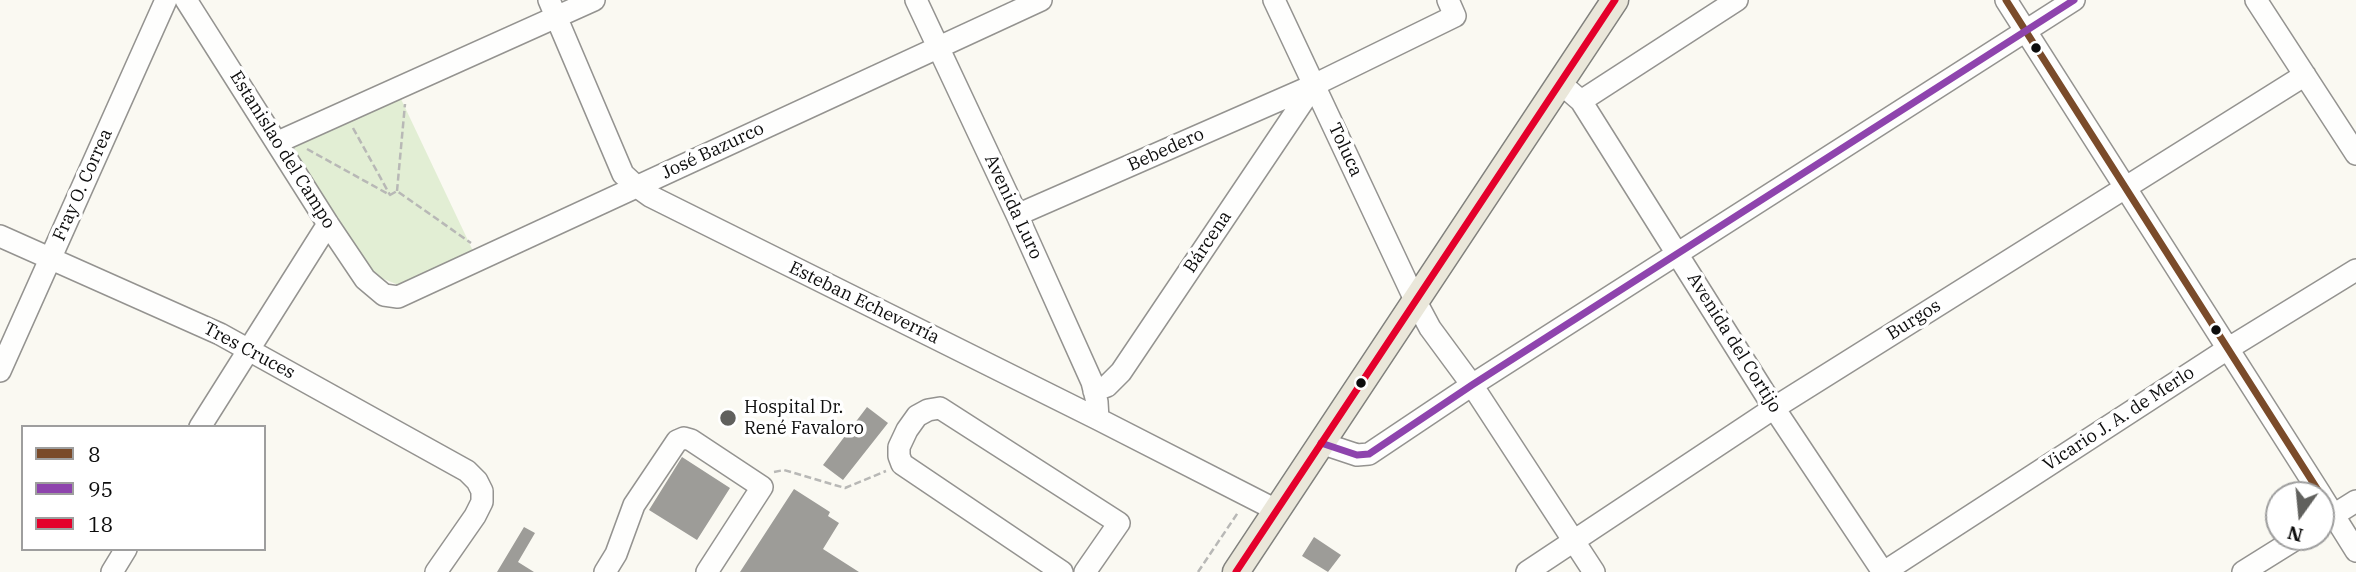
<!DOCTYPE html>
<meta charset="utf-8">
<style>
body{margin:0}
#map{position:relative;width:2356px;height:572px;overflow:hidden;background:#faf9f2;font-family:"IBM Plex Serif",serif}
canvas{display:block}
.legend{position:absolute;left:21px;top:425px;width:245px;height:126px;box-sizing:border-box;background:#fff;border:2px solid #9e9e9e;margin:0;padding:9px 12px;list-style:none;font-size:21px;color:#0d0d0d}
.legend li{display:flex;align-items:center;gap:14px;height:35px}
.legend b{width:35px;border:2px solid #9e9e9e}
.north{position:absolute;left:2265px;top:481px;width:70px;height:70px;box-sizing:border-box;background:#fff;border:2px solid #9e9e9e;border-radius:50%;rotate:195deg;font-size:19px;font-weight:700;line-height:28px;text-align:center;color:#0d0d0d}
.north::after{content:'';display:block;margin:auto;width:24px;height:32px;background:#60605d;clip-path:polygon(50% 0,100% 100%,50% 72%,0 100%)}
</style>
<div id="map">
<canvas width="2356" height="572"></canvas>
<ul class="legend">
<li><b style="height:9px;background:#7a4b2a"></b>8</li>
<li><b style="height:9px;background:#8e44ad"></b>95</li>
<li><b style="height:9px;background:#e4002b"></b>18</li>
</ul>
<div class="north">N</div>
</div>
<script>
const g = document.querySelector('canvas').getContext('2d');
g.lineJoin = 'round';
function fill(path, color) { g.fillStyle = color; g.fill(path, 'evenodd'); }
const poly = rows => new Path2D(rows.map(r => 'M' + r).join(''));
function strokePath(path, color, width, dash) { g.strokeStyle = color; g.lineWidth = width; g.lineCap = dash ? 'butt' : 'round'; g.setLineDash(dash || []); g.stroke(path); }
function write(font, color, halo, rows, align = 'center') {
  g.font = font + ' "IBM Plex Serif",serif'; g.lineWidth = 7; g.setLineDash([]); g.textBaseline = 'middle'; g.strokeStyle = halo; g.fillStyle = color; for (const [text, x, y, turn = 0] of rows) {
    g.save(); g.translate(x, y); g.rotate((+turn || 0) * Math.PI / 180); g.textAlign = isNaN(turn) ? turn : align; if (halo) g.strokeText(text, 0, 0); g.fillText(text, 0, 0); g.restore();
  }
}
fill(poly([
 [401,99,473,251,401,286,374,275,293,148]
]), '#e2eed4');
fill(poly([
 [867,407,888,423,843,480,823,465],
 [682,457,730,488,697,540,649,510],
 [794,489,830,512,828,516,839,523,823,549,859,572,740,572],
 [524,527,535,533,518,562,534,572,497,572],
 [1314,537,1341,555,1328,572,1302,556]
]), '#9d9c98');
const minor = poly([
 [186,0,328,224,365,279,384,295,398,297,1041,0],
 [549,0,623,174,636,186,650,196,1098,419,1278,511],
 [916,0,1017,215,1092,382,1097,402,1098,419],
 [1274,0,1415,300,1430,328,1472,385,1594,572],
 [2006,0,2321,495],
 [2256,0,2356,154],
 [1559,82,1581,101,1774,408,1883,572],
 [1581,101,1737,0],
 [278,142,594,0],
 [1017,215,1314,85,1455,16,1448,0],
 [0,236,220,334,467,471,477,481,482,491,482,502,475,516,436,572],
 [0,371,166,0],
 [1094,391,1107,386,1121,372,1314,85],
 [200,427,328,224],
 [1321,443,1357,455,1369,454,1472,385,2074,0],
 [2321,495,2356,551],
 [2321,523,2356,501],
 [112,572,126,549],
 [605,572,616,554,634,505,677,441,684,438,691,440,762,487,707,572],
 [1062,572,902,464,899,456,899,447,907,430,917,416,928,410,940,408,1119,523,1085,572],
 [1527,572,1774,408,2305,75],
 [1884,572,2229,348,2356,270],
 [2243,572,2299,537]
]);
const major = poly([
 [1236,572,1615,0]
]);
strokePath(minor, '#949390', 24);
strokePath(major, '#81817d', 29);
strokePath(poly([
 [353,128,390,195],
 [307,149,390,195,397,191,471,243],
 [397,191,405,104],
 [774,472,784,470,845,488,886,471],
 [1198,572,1239,511]
]), '#b8b8b6', 2.5, [7, 3.5]);
strokePath(minor, '#fefefd', 21);
strokePath(major, '#eae7da', 26);
strokePath(poly([
 [2006,0,2321,495]
]), '#7a4b2a', 7);
strokePath(poly([
 [1321,443,1357,455,1369,454,1472,385,2074,0]
]), '#8e44ad', 7);
strokePath(poly([
 [1236,572,1615,0]
]), '#e4002b', 7);
for (const [x, y, r, color] of [
 [2036,48,6,"#0d0d0d"],
 [2216,330,6,"#0d0d0d"],
 [1361,383,6,"#0d0d0d"],
 [728,418,9,"#60605d"]
]) { const dot = new Path2D(); dot.arc(x, y, r, 0, 2 * Math.PI); g.fillStyle = color; g.fill(dot); strokePath(dot, '#fff', 2.5); }
write('18px', '#0d0d0d', '#fff', [
 ["Estanislao del Campo",282,150,58],
 ["Bebedero",1166,150,-24],
 ["Toluca",1345,150,65],
 ["José Bazurco",713,151,-25],
 ["Fray O. Correa",83,185,-66],
 ["Avenida Luro",1013,207,65],
 ["Bárcena",1208,242,-56],
 ["Esteban Echeverría",864,303,26],
 ["Burgos",1914,320,-32],
 ["Avenida del Cortijo",1734,343,58],
 ["Tres Cruces",249,351,28],
 ["Vicario J. A. de Merlo",2119,419,-33]
]);
write('18px', '#0d0d0d', '#fff', [
 ["Hospital Dr.",744,408],
 ["René Favaloro",744,429]
], 'left');
</script>
